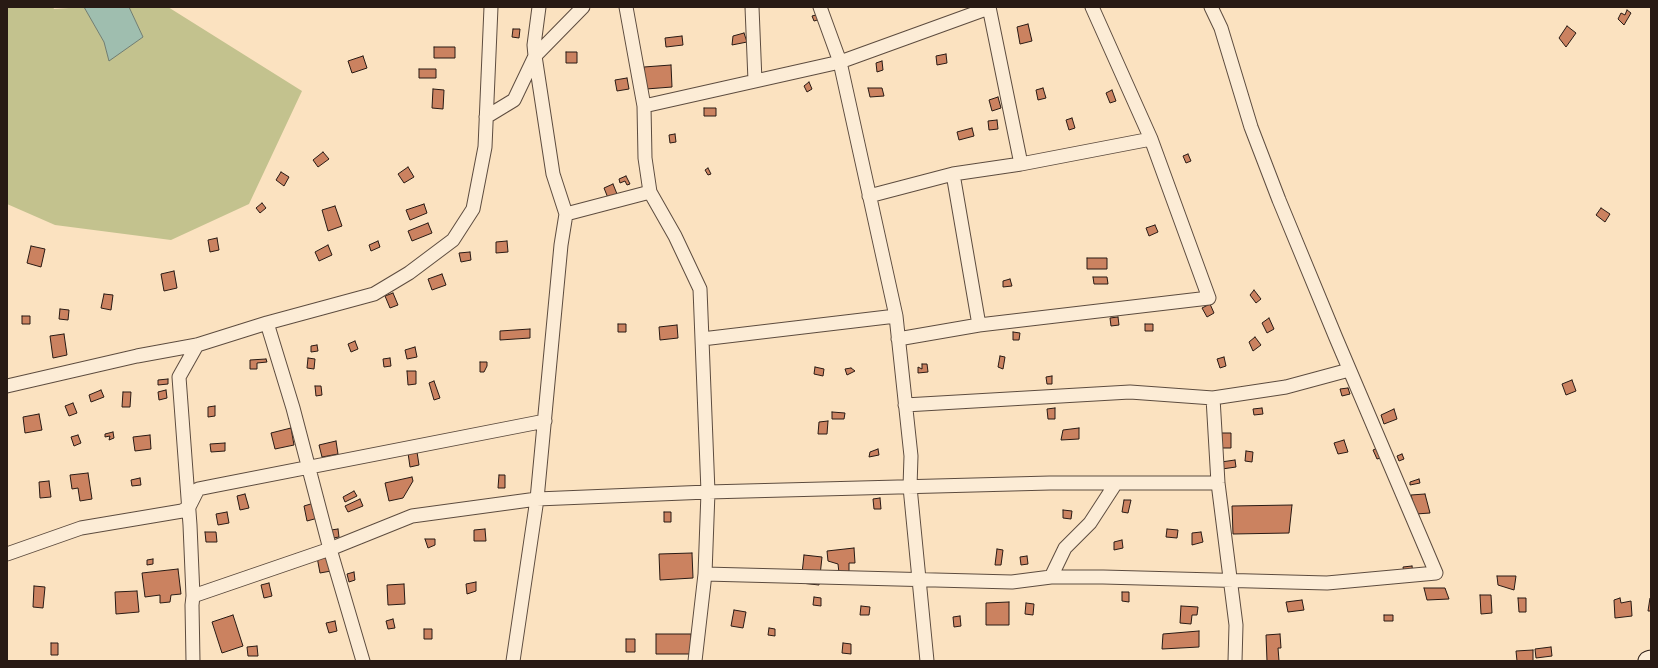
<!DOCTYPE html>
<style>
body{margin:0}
#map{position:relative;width:1658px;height:668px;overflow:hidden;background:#fbe2c0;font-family:"IM FELL English",serif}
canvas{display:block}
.frame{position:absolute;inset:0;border:8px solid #281a14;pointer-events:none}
</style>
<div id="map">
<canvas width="1658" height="668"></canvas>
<div class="frame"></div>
</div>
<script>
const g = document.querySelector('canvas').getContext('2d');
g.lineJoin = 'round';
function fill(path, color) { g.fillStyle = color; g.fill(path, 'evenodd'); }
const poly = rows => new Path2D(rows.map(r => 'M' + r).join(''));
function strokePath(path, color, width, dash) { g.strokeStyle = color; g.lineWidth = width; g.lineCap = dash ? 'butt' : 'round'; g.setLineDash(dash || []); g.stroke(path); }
fill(poly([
 [7,7,53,7,54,9,84,7,104,42,109,60,143,37,129,7,168,7,302,91,249,204,171,240,55,225,7,204]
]), '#c3c28e');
const water = poly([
 [84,7,129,7,143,37,109,61,104,42,84,7]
]);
fill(water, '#9fbeaf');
strokePath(water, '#6f7c71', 1);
const building = poly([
 [1627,10,1631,13,1624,25,1618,19,1621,13,1625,15,1627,10],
 [820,14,821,19,814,21,812,16,820,14],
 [1028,24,1032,41,1020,44,1017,27,1028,24],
 [1567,26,1576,33,1566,47,1559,38,1567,26],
 [513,29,520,29,519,38,512,37,513,29],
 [744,33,747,42,732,45,733,36,744,33],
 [682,36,683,45,666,47,665,38,682,36],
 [434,47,455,47,455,58,434,58,434,47],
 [566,52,577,52,577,63,566,63,566,52],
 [946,54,947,63,937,65,936,56,946,54],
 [363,56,367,68,352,73,348,61,363,56],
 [882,61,883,70,877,72,876,63,882,61],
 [671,65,672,87,646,89,644,67,671,65],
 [419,69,436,69,436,78,419,78,419,69],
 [627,78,629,89,617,91,615,80,627,78],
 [809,82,812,89,807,92,804,86,809,82],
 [868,88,882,88,884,96,870,97,868,88],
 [1043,88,1046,98,1038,100,1036,90,1043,88],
 [433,89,444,90,443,109,432,108,433,89],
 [1112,90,1116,101,1110,103,1106,93,1112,90],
 [998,97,1001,108,992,111,989,100,998,97],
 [704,108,716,108,716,116,704,116,704,108],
 [1072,118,1075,128,1069,130,1066,120,1072,118],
 [997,120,998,129,989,130,988,121,997,120],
 [972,128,974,136,959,140,957,132,972,128],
 [675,134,676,142,670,143,669,135,675,134],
 [323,152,329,159,318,167,313,160,323,152],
 [1188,154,1191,161,1186,163,1183,156,1188,154],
 [408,167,414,177,404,183,398,174,408,167],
 [708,168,711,174,708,175,705,170,708,168],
 [281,172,289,177,284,186,276,180,281,172],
 [626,176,630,184,627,185,625,181,620,183,619,179,626,176],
 [613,184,617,194,608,198,604,188,613,184],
 [262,203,266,208,260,213,256,208,262,203],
 [424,204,427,213,410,220,406,210,424,204],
 [335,206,342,226,328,231,322,210,335,206],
 [1601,208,1610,214,1605,222,1596,215,1601,208],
 [428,223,432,233,412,241,408,231,428,223],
 [1155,225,1158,232,1149,236,1146,228,1155,225],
 [217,238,219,250,210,252,208,240,217,238],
 [378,241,380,247,371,251,369,245,378,241],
 [507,241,508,252,496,253,496,242,507,241],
 [328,245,332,255,319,261,315,252,328,245],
 [31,246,45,249,41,267,27,263,31,246],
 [470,252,471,260,461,262,459,253,470,252],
 [1087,258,1107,258,1107,269,1087,269,1087,258],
 [174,271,177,288,164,291,161,274,174,271],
 [442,274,446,285,432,290,428,279,442,274],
 [1093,277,1107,277,1108,284,1094,284,1093,277],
 [1010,279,1012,286,1003,287,1003,281,1010,279],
 [1254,290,1261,299,1256,303,1250,295,1254,290],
 [393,293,398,305,390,308,385,296,393,293],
 [104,294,113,295,111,310,101,308,104,294],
 [1210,304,1214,313,1207,317,1202,308,1210,304],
 [60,309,69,310,68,320,59,319,60,309],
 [22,316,30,316,30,324,22,324,22,316],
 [1118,317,1119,325,1111,326,1110,318,1118,317],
 [1269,318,1274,329,1267,333,1262,323,1269,318],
 [618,324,626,324,626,332,618,332,618,324],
 [1145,324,1153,324,1153,331,1145,331,1145,324],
 [677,325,678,338,660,340,659,327,677,325],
 [530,329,530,338,500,340,500,331,530,329],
 [1013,332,1020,333,1019,340,1013,340,1013,332],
 [64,334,67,355,53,358,50,336,64,334],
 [1255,337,1261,345,1253,351,1249,342,1255,337],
 [355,341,358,349,351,352,348,344,355,341],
 [317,345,318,351,311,352,311,346,317,345],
 [415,347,417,357,407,359,405,350,415,347],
 [1000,356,1005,357,1003,369,998,367,1000,356],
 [1224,357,1226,366,1220,368,1217,359,1224,357],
 [308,358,315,359,314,369,307,368,308,358],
 [390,358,391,366,384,367,383,359,390,358],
 [266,359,267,362,257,363,257,369,250,369,250,360,266,359],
 [480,362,487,362,487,366,484,372,480,372,480,362],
 [922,364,927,364,928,372,918,373,918,367,922,369,922,364],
 [815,367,824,369,823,376,814,374,815,367],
 [851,368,855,371,847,375,845,369,851,368],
 [407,371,416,371,416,384,408,385,407,371],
 [1052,376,1052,384,1047,384,1046,377,1052,376],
 [168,379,168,384,158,385,158,380,168,379],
 [1572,380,1576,391,1566,395,1562,384,1572,380],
 [434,381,440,398,434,400,429,383,434,381],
 [315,386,321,386,322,395,316,396,315,386],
 [1348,388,1350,394,1342,396,1340,389,1348,388],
 [101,390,104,397,91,402,89,395,101,390],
 [166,390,167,398,159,400,158,392,166,390],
 [123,392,131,392,130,407,122,407,123,392],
 [73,403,77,413,69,416,65,406,73,403],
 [215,406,215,416,208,417,208,407,215,406],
 [1055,408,1055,419,1048,419,1047,409,1055,408],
 [1262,408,1263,414,1254,415,1253,409,1262,408],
 [1394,409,1397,419,1384,424,1381,415,1394,409],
 [832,412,845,413,844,419,832,419,832,412],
 [39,414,42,430,25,433,23,417,39,414],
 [828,421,827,434,818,434,819,422,828,421],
 [291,428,294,445,275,449,271,433,291,428],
 [1079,428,1079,439,1061,440,1063,430,1079,428],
 [113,432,114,438,109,440,110,436,105,437,105,434,113,432],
 [1219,433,1231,433,1231,448,1218,448,1219,433],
 [78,435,81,443,74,446,71,437,78,435],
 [150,435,151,449,135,451,133,437,150,435],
 [1344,440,1348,452,1338,454,1334,443,1344,440],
 [336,441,338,454,322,457,319,445,336,441],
 [225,443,225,451,211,452,210,444,225,443],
 [1380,447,1384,457,1377,459,1373,450,1380,447],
 [878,449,879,455,869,457,870,452,878,449],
 [1246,451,1253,452,1252,462,1245,461,1246,451],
 [417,452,419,465,410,467,408,453,417,452],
 [1402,454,1404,459,1399,461,1397,456,1402,454],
 [1235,460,1236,467,1222,469,1221,462,1235,460],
 [88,473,92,499,80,501,78,488,72,489,70,475,88,473],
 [499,475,505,475,505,488,498,488,499,475],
 [412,477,413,481,403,498,389,501,385,483,412,477],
 [140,478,141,485,132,486,131,480,140,478],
 [1419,479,1420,483,1410,485,1410,482,1419,479],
 [49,481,51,497,40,498,39,482,49,481],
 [354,491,357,496,345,502,343,497,354,491],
 [245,494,249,508,240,510,237,496,245,494],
 [1425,494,1430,513,1416,514,1411,495,1425,494],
 [880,498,881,509,874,509,873,499,880,498],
 [360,499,363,506,348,512,345,506,360,499],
 [1124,500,1131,500,1128,513,1122,512,1124,500],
 [314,503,318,518,307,521,304,506,314,503],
 [1292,505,1289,533,1233,534,1232,506,1292,505],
 [1063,510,1072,511,1071,519,1063,518,1063,510],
 [227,512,229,523,218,525,216,514,227,512],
 [664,512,671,512,671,522,664,522,664,512],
 [338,529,339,537,333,538,331,530,338,529],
 [485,529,486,541,474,541,474,530,485,529],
 [1167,529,1178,530,1177,538,1166,537,1167,529],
 [205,532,216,532,217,542,206,542,205,532],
 [1201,532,1203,542,1192,545,1192,533,1201,532],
 [425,539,435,539,435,545,428,548,425,539],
 [1122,540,1123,548,1114,550,1114,542,1122,540],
 [854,548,855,563,849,563,849,572,839,573,838,564,828,561,827,551,854,548],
 [997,549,1003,550,1001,565,995,565,997,549],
 [692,553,693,578,660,580,659,554,692,553],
 [328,555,331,571,320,573,317,557,328,555],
 [804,555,822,557,819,585,801,583,804,555],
 [1027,556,1028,564,1021,565,1020,557,1027,556],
 [153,559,153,564,147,565,147,560,153,559],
 [1412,566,1413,573,1404,574,1403,567,1412,566],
 [178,569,181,594,171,595,170,602,160,603,160,595,145,597,142,573,178,569],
 [354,572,355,580,349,582,347,574,354,572],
 [1497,576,1516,576,1514,590,1498,585,1497,576],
 [476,582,476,591,467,594,466,584,476,582],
 [269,583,272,596,264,598,261,585,269,583],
 [404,584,405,604,388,605,387,585,404,584],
 [34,586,45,587,43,608,33,607,34,586],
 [1424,588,1445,588,1449,599,1427,600,1424,588],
 [137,591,139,612,116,614,115,592,137,591],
 [1122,592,1129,592,1129,602,1122,601,1122,592],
 [1480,595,1491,595,1492,613,1481,614,1480,595],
 [814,597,821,598,821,606,813,605,814,597],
 [1651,597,1651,611,1648,611,1650,598,1651,597],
 [1518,598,1526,598,1526,612,1519,612,1518,598],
 [1620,598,1621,603,1631,601,1632,616,1615,618,1614,600,1620,598],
 [1302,600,1304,610,1288,612,1286,602,1302,600],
 [1009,602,1009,625,986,625,986,603,1009,602],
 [1026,603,1034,604,1033,615,1025,614,1026,603],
 [861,606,870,607,869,615,860,615,861,606],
 [1181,606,1198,607,1197,615,1192,615,1191,624,1180,623,1181,606],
 [734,610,746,612,743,628,731,626,734,610],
 [233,615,243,646,222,653,212,622,233,615],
 [1384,615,1393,615,1393,621,1384,621,1384,615],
 [960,616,961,626,954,627,953,617,960,616],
 [393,619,395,628,388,629,386,621,393,619],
 [335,621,337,631,329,633,326,623,335,621],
 [769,628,775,629,775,636,768,635,769,628],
 [424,629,432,629,432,639,424,639,424,629],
 [1199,631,1199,647,1162,649,1163,634,1199,631],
 [656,634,691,634,691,654,656,654,656,634],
 [1280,634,1281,648,1278,648,1279,661,1267,661,1266,635,1280,634],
 [626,639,635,639,635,652,626,652,626,639],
 [51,643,58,643,58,655,51,655,51,643],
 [843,643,851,644,851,654,842,653,843,643],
 [257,646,258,656,248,656,247,647,257,646],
 [1551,647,1552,656,1536,658,1535,649,1551,647],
 [1533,650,1533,661,1517,661,1516,651,1533,650]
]);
fill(building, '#cb8260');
strokePath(building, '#281a14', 1);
const street = poly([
 [626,7,644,106,645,158,650,192,675,236,700,289,708,492,705,574,695,661],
 [752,7,755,81],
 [820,7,840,62,896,316,911,456,910,487,927,661],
 [989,7,1021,164],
 [644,106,840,62,989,8],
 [486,117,514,100,535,56,583,7],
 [953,174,979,325],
 [869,196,953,174,1021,164,1151,139],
 [566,214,650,192],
 [267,323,293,408,330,549,363,661],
 [702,339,896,316],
 [898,339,979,325,1209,298,1151,139,1092,7],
 [7,386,137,356,197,345,267,323,374,294,409,273,453,240,473,209,485,147,491,7],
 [1213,398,1218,483,1236,625,1235,661],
 [905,405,1130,392,1213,398,1286,387,1349,370],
 [7,554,81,528,182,511,189,507,198,489,213,486,545,421],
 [705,574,1012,582,1051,577,1103,577,1327,583,1436,573,1336,338,1279,200,1251,127,1221,28,1211,7],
 [1051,577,1065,548,1090,523,1116,483],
 [193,596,330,549,412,516,537,499,708,492,1050,483,1218,483],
 [193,661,192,605,193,596,190,525,179,377,197,345],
 [513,661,537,499,561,245,566,214,553,174,535,56,534,45,539,7]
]);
const secondary = poly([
 [1648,661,1651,660]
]);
strokePath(street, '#5d4c3f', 15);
strokePath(secondary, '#281a14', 21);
strokePath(street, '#fcecd6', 13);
strokePath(secondary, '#fcecd6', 19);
</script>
